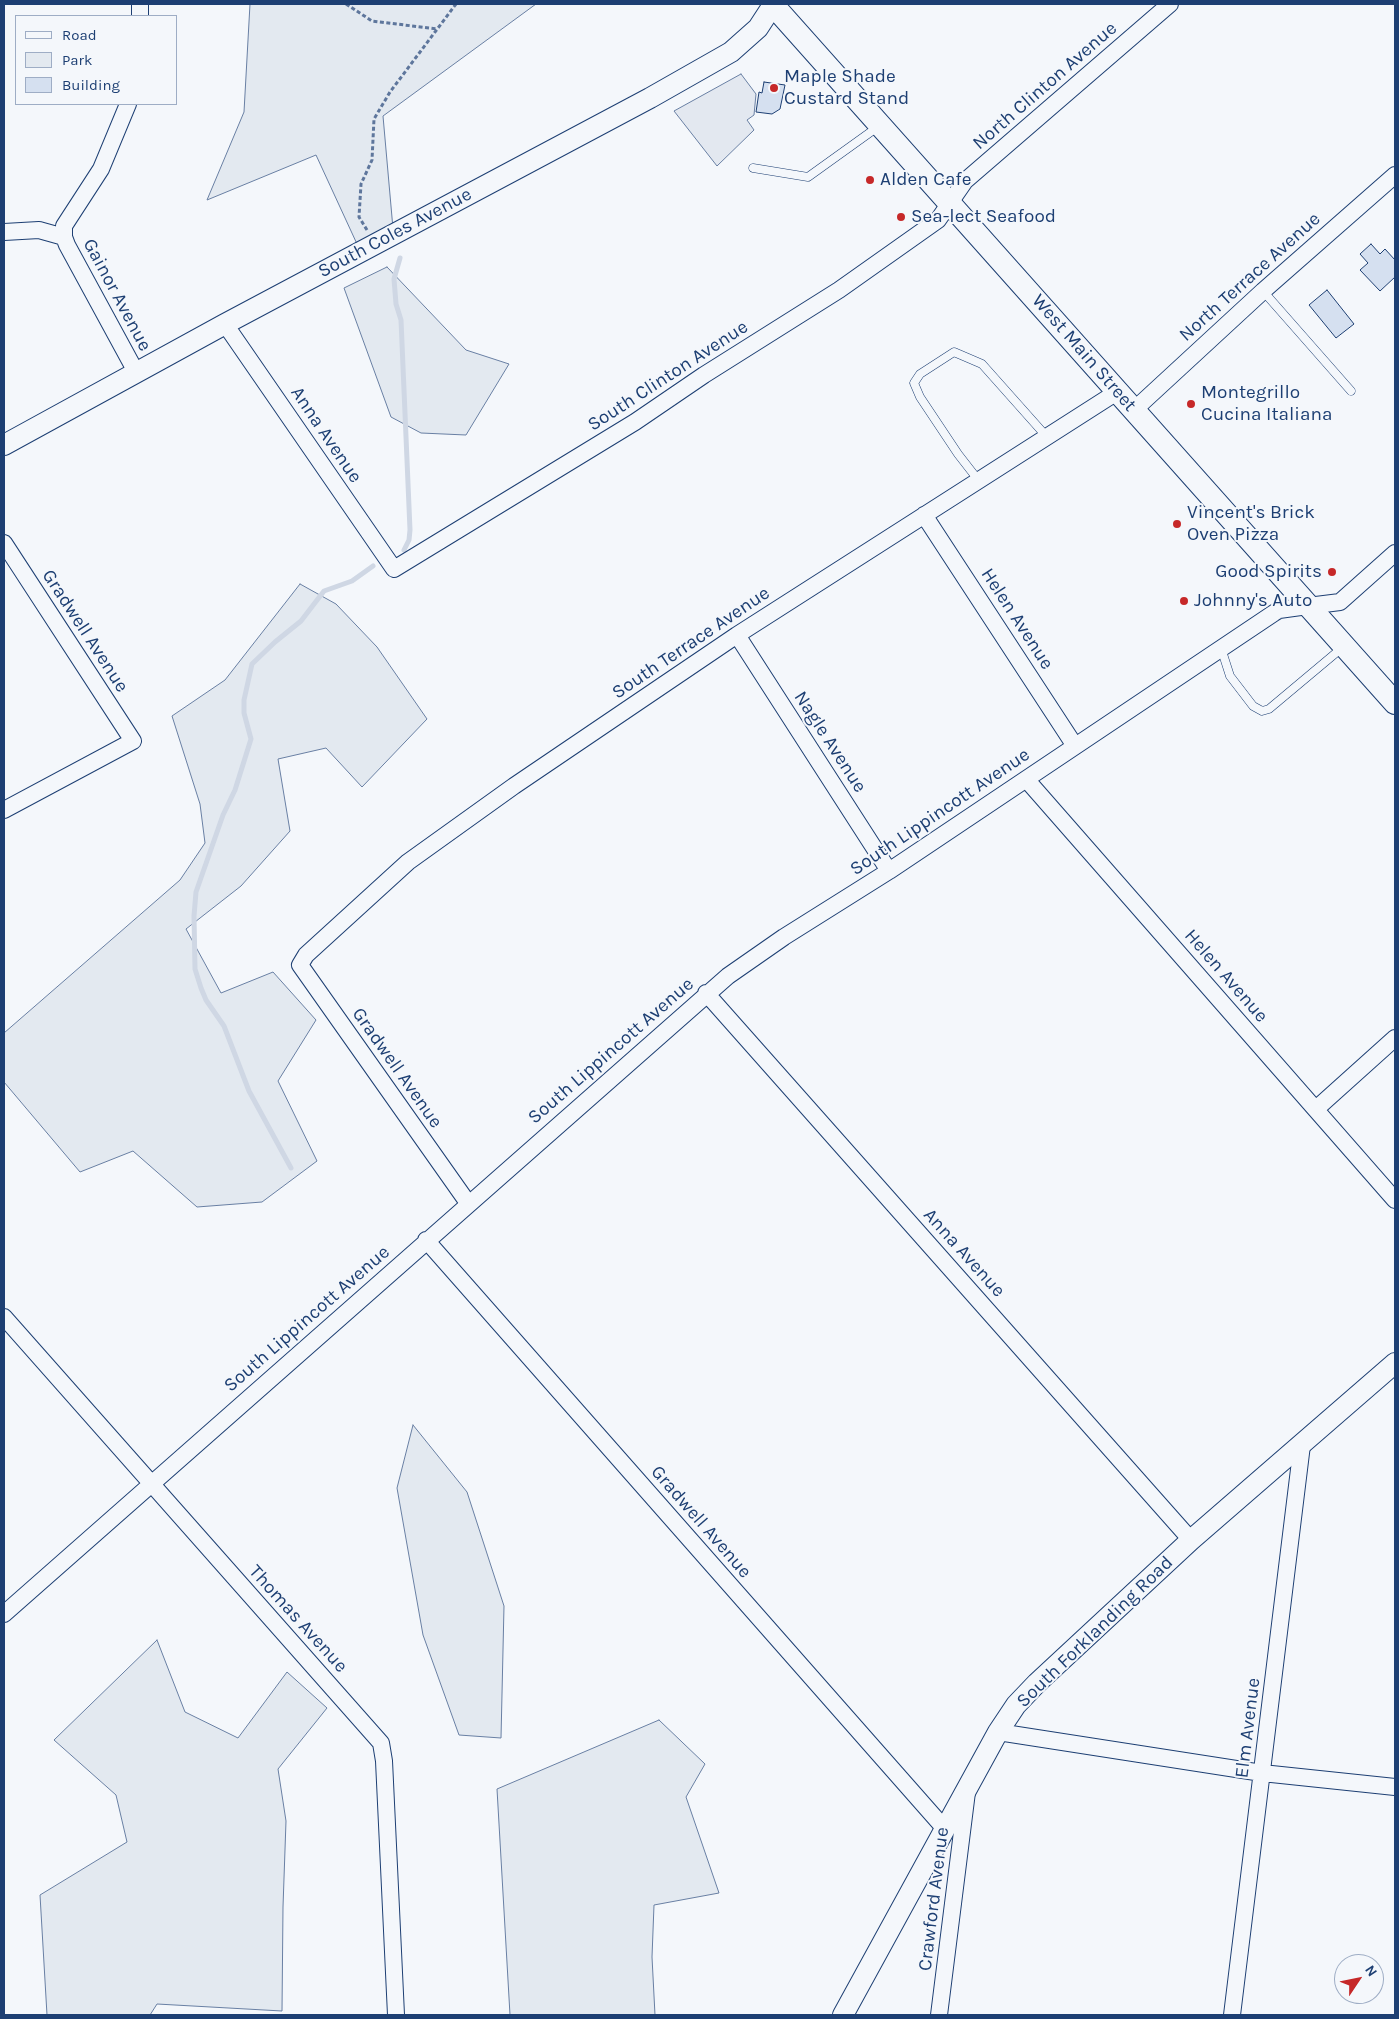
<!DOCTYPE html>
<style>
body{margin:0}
#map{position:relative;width:1399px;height:2019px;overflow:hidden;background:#f4f7fb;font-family:Karla,sans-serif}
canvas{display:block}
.frame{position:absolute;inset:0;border:5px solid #1d3f73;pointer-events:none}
.legend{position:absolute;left:15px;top:15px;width:162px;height:90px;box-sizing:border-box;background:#f4f7fb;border:1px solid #9eadc5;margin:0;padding:6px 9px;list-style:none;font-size:15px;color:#1d3f73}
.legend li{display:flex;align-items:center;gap:10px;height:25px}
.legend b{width:25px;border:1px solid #9eadc5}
.north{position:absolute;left:1334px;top:1954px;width:50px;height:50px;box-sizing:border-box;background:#f4f7fb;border:1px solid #9eadc5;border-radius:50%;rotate:56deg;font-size:14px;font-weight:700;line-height:20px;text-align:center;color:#1d3f73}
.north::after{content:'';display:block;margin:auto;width:18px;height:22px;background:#c62828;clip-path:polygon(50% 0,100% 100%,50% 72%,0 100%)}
</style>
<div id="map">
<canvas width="1399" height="2019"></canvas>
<div class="frame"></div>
<ul class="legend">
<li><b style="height:6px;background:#f4f7fb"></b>Road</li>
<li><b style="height:14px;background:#e3e9f0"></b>Park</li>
<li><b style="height:14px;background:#d5e0f0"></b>Building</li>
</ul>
<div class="north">N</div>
</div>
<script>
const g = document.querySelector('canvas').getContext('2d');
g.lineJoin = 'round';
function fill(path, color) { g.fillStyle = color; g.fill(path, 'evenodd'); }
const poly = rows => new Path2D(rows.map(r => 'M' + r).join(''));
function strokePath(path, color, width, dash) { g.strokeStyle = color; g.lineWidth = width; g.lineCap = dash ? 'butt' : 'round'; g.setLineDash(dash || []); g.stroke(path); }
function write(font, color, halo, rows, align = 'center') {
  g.font = font + ' Karla,sans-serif'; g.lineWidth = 4; g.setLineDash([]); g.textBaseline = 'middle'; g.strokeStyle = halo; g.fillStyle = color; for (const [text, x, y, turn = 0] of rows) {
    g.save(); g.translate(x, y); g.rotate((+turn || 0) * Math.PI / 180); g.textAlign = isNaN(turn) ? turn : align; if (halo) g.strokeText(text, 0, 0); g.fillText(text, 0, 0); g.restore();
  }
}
const green = poly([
 [250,4,536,4,383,116,394,240,363,257,316,155,207,200,244,112,250,4],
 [387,267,466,350,509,364,466,435,421,433,391,417,344,288,387,267],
 [300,584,336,604,377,647,427,719,362,787,326,748,278,759,290,831,241,886,186,929,221,993,273,972,316,1020,278,1081,317,1161,262,1202,197,1207,133,1151,80,1172,4,1082,4,1033,180,880,205,843,200,804,172,716,225,680,300,584],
 [413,1425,467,1492,504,1606,501,1738,459,1735,423,1635,397,1488,413,1425],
 [157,1640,185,1712,238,1738,287,1672,327,1708,278,1769,286,1821,283,1907,282,2011,157,2004,150,2015,47,2015,40,1895,127,1842,116,1795,54,1740,157,1640],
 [659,1720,705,1764,686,1797,719,1893,654,1905,652,1957,655,2015,510,2015,497,1789,659,1720]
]);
fill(green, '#e3e9f0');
strokePath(green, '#687fa3', 1);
const parking = poly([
 [741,74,756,94,754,115,747,120,754,130,717,166,674,111,741,74]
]);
fill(parking, '#e3e8f0');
strokePath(parking, '#687fa3', 1);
strokePath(poly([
 [400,258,394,279,396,304,401,320,410,530,409,540,404,550],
 [291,1168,249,1091,224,1026,206,1000,201,988,195,969,194,916,196,892,223,815,235,790,251,739,244,713,244,700,252,664,275,642,301,621,324,591,352,581,373,566]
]), '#cfd7e4', 5);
const building = poly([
 [764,82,785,85,780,109,772,114,756,112,759,92,762,93,764,82],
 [1371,244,1380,254,1385,249,1395,260,1395,277,1380,291,1360,270,1368,263,1360,254,1371,244],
 [1327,290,1354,324,1336,338,1309,305,1327,290]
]);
fill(building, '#d5e0f0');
strokePath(building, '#1d3f73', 1);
const service = poly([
 [753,168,808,177,879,126],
 [1263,291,1351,391],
 [979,481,958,454,920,397,914,383,920,374,954,352,982,364,1047,437],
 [1221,648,1230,676,1253,706,1262,711,1269,709,1343,647]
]);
const minor = poly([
 [140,16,140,4],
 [4,232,39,230,64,237,67,245,136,372],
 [64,237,64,226,101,169,128,104],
 [225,324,394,569,635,422,704,375,839,290,938,220,965,181,1170,4],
 [1134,410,1263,291,1395,175],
 [924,515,1075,746],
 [4,543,133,741,4,810],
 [737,635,889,871],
 [1026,779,1395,1200],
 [706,993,1191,1540],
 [1316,1109,1395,1038],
 [468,1203,300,965,306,955,408,862,514,786,737,635,1117,392],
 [426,1240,945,1829],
 [4,1317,381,1743,384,1761,396,2015],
 [4,1614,728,976,784,937,889,871,1274,613,1279,610,1308,606,1340,602,1395,553],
 [998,1732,1262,1773,1395,1787],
 [939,2015,967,1792],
 [1232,2015,1302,1445]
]);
const tertiary = poly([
 [4,445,225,324,650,98,731,52,758,28,773,5],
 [843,2015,998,1732,1016,1705,1037,1683,1191,1540,1395,1363]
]);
const secondary = poly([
 [772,4,1395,703]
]);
strokePath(service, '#1d3f73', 9);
strokePath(minor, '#1d3f73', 18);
strokePath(tertiary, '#1d3f73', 22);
strokePath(secondary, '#1d3f73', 24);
strokePath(poly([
 [346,4,372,21,437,29],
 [367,230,359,217,361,184,372,160,374,119,390,92,456,4]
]), '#5e769c', 3, [4, 2.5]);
strokePath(service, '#f4f7fb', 8);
strokePath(minor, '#f4f7fb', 16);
strokePath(tertiary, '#f4f7fb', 20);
strokePath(secondary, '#f4f7fb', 22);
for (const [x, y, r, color] of [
 [774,88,5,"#c62828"],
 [870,180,5,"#c62828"],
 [901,217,5,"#c62828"],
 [1191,404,5,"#c62828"],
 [1177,524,5,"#c62828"],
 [1332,572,5,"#c62828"],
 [1184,601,5,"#c62828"]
]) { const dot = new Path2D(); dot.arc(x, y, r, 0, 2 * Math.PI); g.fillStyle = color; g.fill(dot); strokePath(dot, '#f4f7fb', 2); }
write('19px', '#1d3f73', '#f4f7fb', [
 ["Maple Shade",784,77],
 ["Custard Stand",784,99],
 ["Alden Cafe",880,180],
 ["Sea-lect Seafood",911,217],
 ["Montegrillo",1201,393],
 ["Cucina Italiana",1201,415],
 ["Vincent's Brick",1187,513],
 ["Oven Pizza",1187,535],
 ["Good Spirits",1322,572,"right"],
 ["Johnny's Auto",1194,601]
], 'left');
write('19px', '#1d3f73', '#f4f7fb', [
 ["North Clinton Avenue",1045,86,-41],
 ["South Coles Avenue",395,233,-28],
 ["North Terrace Avenue",1250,277,-42],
 ["Gainor Avenue",117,295,62],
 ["West Main Street",1084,353,49],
 ["South Clinton Avenue",668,376,-33],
 ["Anna Avenue",326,435,56],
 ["Helen Avenue",1017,619,57],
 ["Gradwell Avenue",85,631,57],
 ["South Terrace Avenue",691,643,-34],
 ["Nagle Avenue",830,742,57],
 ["South Lippincott Avenue",940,812,-34],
 ["Helen Avenue",1226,976,49],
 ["South Lippincott Avenue",611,1051,-41],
 ["Gradwell Avenue",397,1068,55],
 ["Anna Avenue",964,1253,48],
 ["South Lippincott Avenue",307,1319,-41],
 ["Gradwell Avenue",701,1522,49],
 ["Thomas Avenue",298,1619,48],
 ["South Forklanding Road",1095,1632,-44],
 ["Elm Avenue",1248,1728,-83],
 ["Crawford Avenue",934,1899,-83]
]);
</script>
